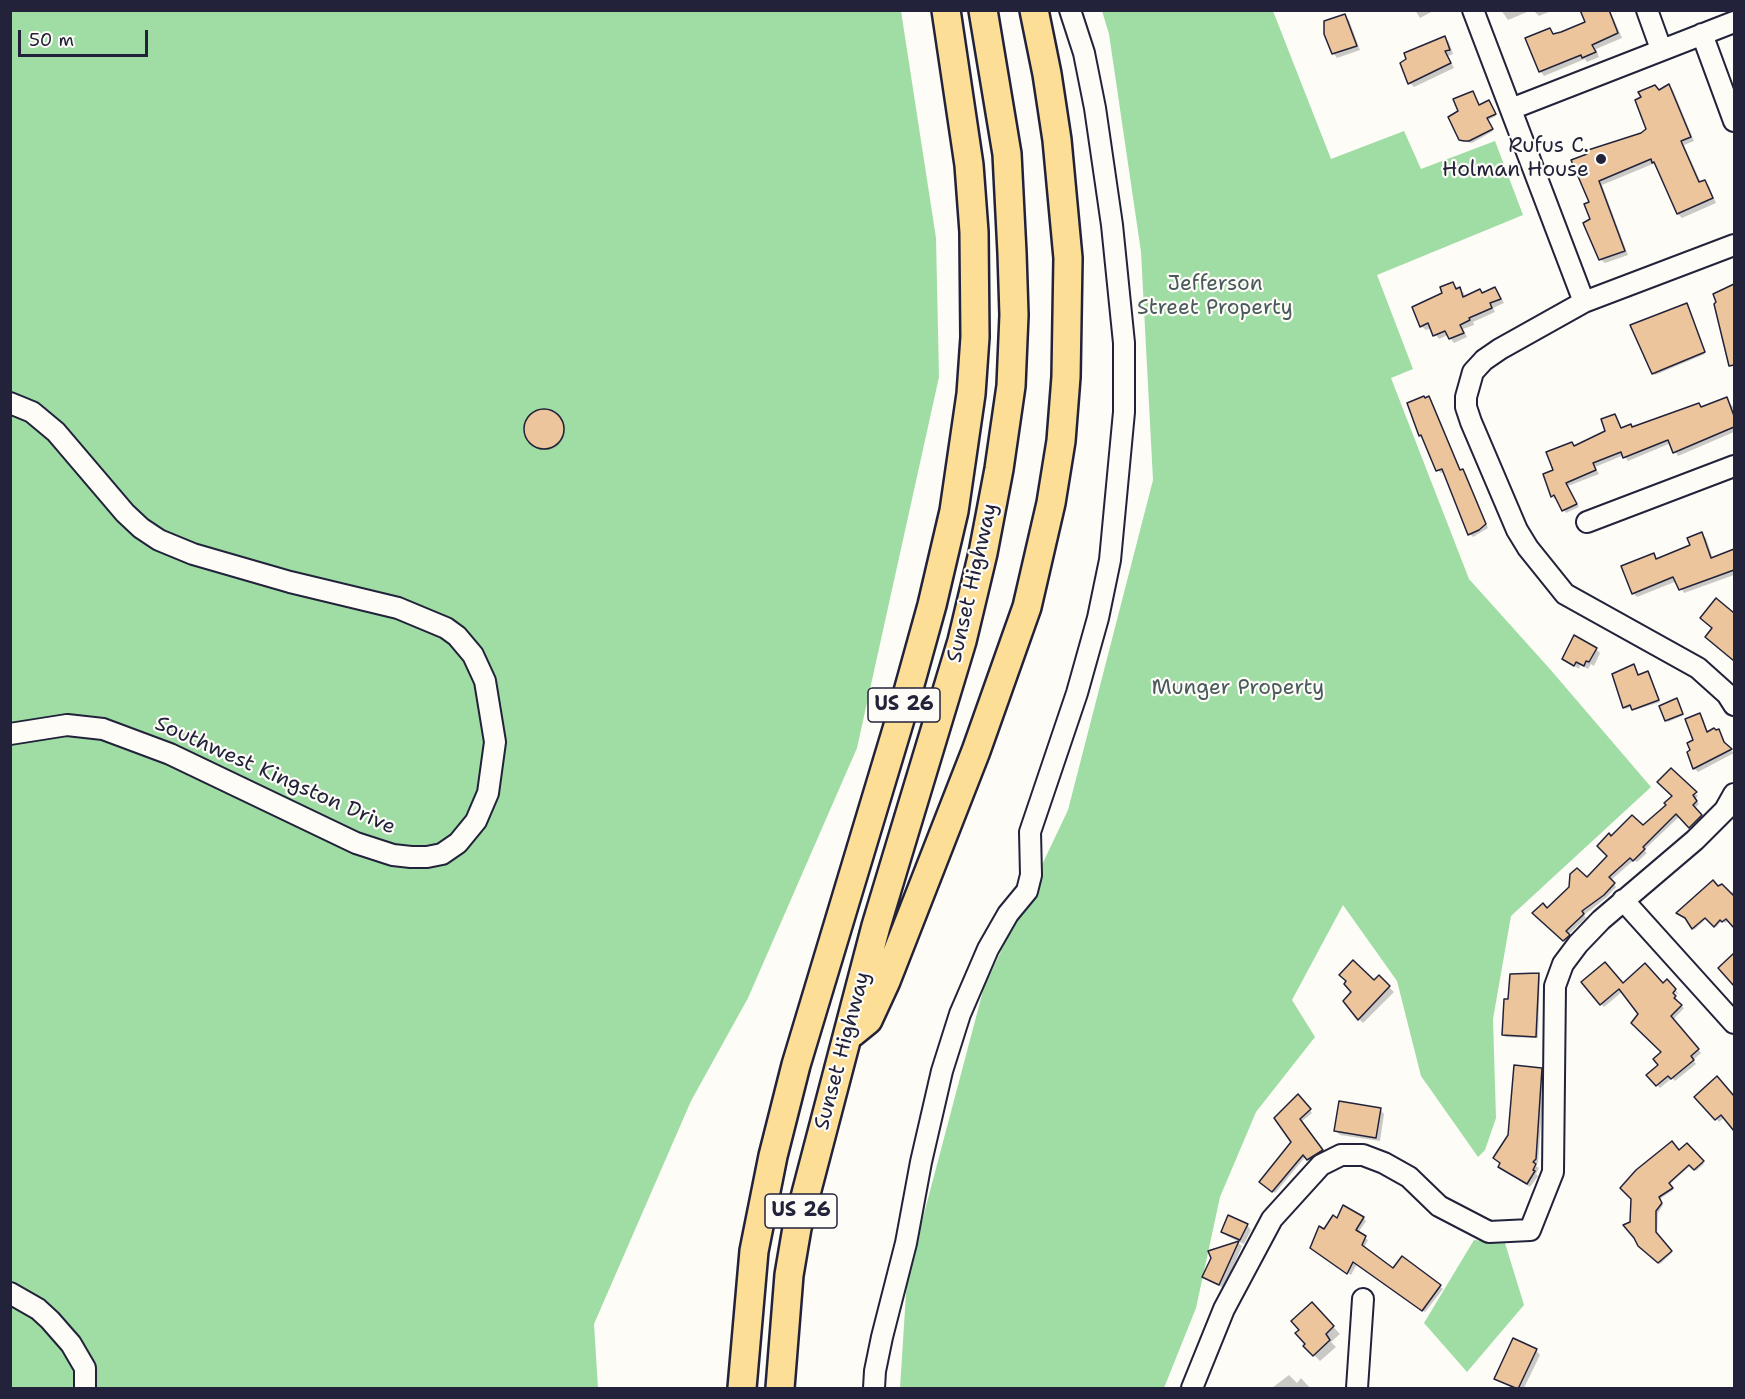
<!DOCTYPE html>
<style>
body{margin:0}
#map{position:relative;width:1745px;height:1399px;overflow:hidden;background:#fdfcf7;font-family:"Shantell Sans",sans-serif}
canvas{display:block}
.frame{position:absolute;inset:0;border:12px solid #22223b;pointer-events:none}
.scale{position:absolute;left:18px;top:30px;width:130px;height:27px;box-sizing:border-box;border:3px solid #22223b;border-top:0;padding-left:8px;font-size:18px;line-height:21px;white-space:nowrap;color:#22223b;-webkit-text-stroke:4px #fdfcf7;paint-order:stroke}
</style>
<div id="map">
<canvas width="1745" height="1399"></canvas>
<div class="frame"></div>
<div class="scale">50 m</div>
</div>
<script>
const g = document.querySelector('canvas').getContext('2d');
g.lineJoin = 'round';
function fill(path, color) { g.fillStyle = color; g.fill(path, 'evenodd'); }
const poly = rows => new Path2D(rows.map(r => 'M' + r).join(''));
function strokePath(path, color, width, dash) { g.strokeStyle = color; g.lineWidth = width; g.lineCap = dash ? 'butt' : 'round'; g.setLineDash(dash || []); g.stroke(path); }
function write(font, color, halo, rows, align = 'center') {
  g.font = font + ' "Shantell Sans",sans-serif'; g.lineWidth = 4.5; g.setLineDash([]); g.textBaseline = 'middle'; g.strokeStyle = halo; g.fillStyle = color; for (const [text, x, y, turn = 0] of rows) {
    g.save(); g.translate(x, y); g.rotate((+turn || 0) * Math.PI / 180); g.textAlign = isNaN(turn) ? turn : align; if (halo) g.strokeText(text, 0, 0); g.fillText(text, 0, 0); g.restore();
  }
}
fill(poly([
 [10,11,901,11,936,238,939,377,857,748,748,998,691,1101,594,1324,598,1388,11,1388],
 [1102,11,1273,11,1331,159,1404,131,1421,169,1495,141,1523,215,1377,275,1413,369,1391,378,1469,579,1549,668,1651,787,1511,916,1493,1019,1496,1118,1485,1150,1478,1157,1421,1076,1397,981,1343,905,1292,1000,1315,1037,1256,1112,1220,1197,1196,1308,1164,1388,900,1388,907,1278,984,987,1068,810,1153,480,1141,252,1109,34],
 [1474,1240,1505,1243,1524,1305,1467,1372,1424,1323]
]), '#9fdda5');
fill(poly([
 [1415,10,1435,10,1420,18],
 [1501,10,1532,10,1508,20],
 [1533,10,1554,10,1539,16],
 [1587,10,1610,10,1622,38,1596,49,1599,57,1587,62,1585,59,1544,76,1540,71,1550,30,1555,35,1587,23],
 [1344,15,1349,20,1360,50,1337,58,1333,53],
 [1444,37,1449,42,1453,54,1448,56,1454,68,1414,87,1410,83],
 [1669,86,1673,90,1694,141,1684,145,1701,183,1704,182,1709,186,1716,203,1682,218,1678,214,1655,163,1602,185,1628,255,1605,263,1600,259,1592,220,1591,203,1573,161,1642,134,1648,130,1659,91],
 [1473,92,1480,106,1490,104,1496,116,1488,120,1493,131,1472,143,1467,142,1461,139,1460,112],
 [1453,284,1464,293,1465,298,1483,294,1495,288,1499,293,1504,303,1493,308,1495,312,1473,322,1474,325,1463,329,1467,337,1454,343,1448,335,1439,339,1431,328,1426,330,1421,326],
 [1734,286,1734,344,1729,347,1718,303,1715,295],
 [1688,307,1705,354,1655,375,1653,373],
 [1429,398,1432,401,1461,471,1466,474,1488,528,1473,537,1470,534,1444,472,1441,473,1438,470,1420,435,1425,400],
 [1727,399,1732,406,1734,405,1734,432,1678,456,1671,443,1628,461,1624,455,1595,467,1599,474,1568,486,1579,507,1566,513,1557,498,1555,499,1552,496,1554,471,1575,447,1607,432,1615,415,1622,429,1631,426,1634,428,1699,405,1702,408],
 '525 430a20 20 0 1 1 40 0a20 20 0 1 1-40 0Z',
 [1702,534,1706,538,1713,559,1734,550,1734,575,1684,593,1677,581,1637,597,1633,593,1654,555,1658,560,1692,546],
 [1716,600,1734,615,1734,655,1733,658,1714,628],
 [1596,649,1600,653,1594,666,1591,664,1588,669,1580,665,1579,669,1564,659],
 [1634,666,1638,676,1648,673,1650,674,1660,702,1635,710,1632,706,1626,709,1624,707],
 [1677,700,1684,715,1668,722,1666,720],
 [1700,715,1703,718,1708,733,1719,731,1722,735,1727,747,1734,753,1698,772,1694,768,1692,751],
 [1671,770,1698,796,1695,799,1699,804,1694,809,1704,819,1693,830,1680,816,1644,850,1647,853,1637,862,1634,860,1611,880,1616,887,1607,897,1584,915,1586,918,1568,935,1571,939,1566,943,1534,913,1547,910,1587,879,1609,856,1611,838,1643,827,1668,805,1674,796],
 [1718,888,1730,894,1733,891,1734,892,1734,923,1732,923,1729,920,1725,923,1722,920,1716,927,1707,918,1694,930,1687,918],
 [1538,975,1540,976,1538,1038,1505,1037,1504,1035,1510,1000],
 [1379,977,1394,992,1363,1023,1359,1019,1374,982],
 [1667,981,1678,993,1677,994,1672,989,1670,992,1678,1000,1676,1001,1684,1008,1673,1020,1701,1053,1693,1060,1696,1064,1675,1081,1672,1078,1660,1088,1648,1075,1660,1065,1663,1052,1640,1014,1623,991,1604,1007,1601,1004,1623,985,1663,985],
 [1541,1069,1545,1073,1538,1162,1536,1166,1539,1168,1536,1174,1538,1176,1530,1187,1503,1170,1509,1135],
 [1717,1078,1734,1098,1734,1128,1725,1117,1719,1122,1696,1097],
 [1298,1096,1312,1113,1301,1122,1324,1153,1311,1162,1306,1156,1275,1193,1261,1181,1293,1142],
 [1380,1109,1384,1114,1380,1141,1340,1135,1336,1131],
 [1687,1145,1704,1164,1696,1171,1691,1165,1669,1185,1673,1190,1660,1199,1663,1205,1658,1213,1657,1235,1672,1253,1660,1264,1639,1245,1632,1223,1679,1151],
 [1363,1218,1366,1221,1358,1233,1368,1240,1364,1248,1394,1270,1402,1258,1443,1289,1425,1312,1357,1264,1351,1275,1315,1251,1324,1231,1338,1220],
 [1247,1225,1251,1230,1244,1244,1227,1236,1223,1231],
 [1238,1243,1242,1246,1224,1288,1209,1281,1204,1276,1213,1258,1210,1252],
 [1312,1304,1340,1334,1331,1342,1336,1347,1320,1361,1305,1346,1307,1344,1301,1330],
 [1536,1350,1540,1355,1524,1388,1512,1388,1496,1378],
 [1289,1375,1297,1383,1301,1378,1310,1388,1272,1388]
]), '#0003');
const building = poly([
 [1580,10,1609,10,1618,33,1592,45,1596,52,1582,58,1581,55,1539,72,1525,38,1550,28,1553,34,1561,32,1585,22,1580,10],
 [1345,14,1357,46,1332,54,1324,34,1324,21,1345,14],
 [1445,36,1450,50,1445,51,1451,63,1408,84,1400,63,1406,59,1404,53,1445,36],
 [1669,84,1691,137,1681,141,1699,182,1705,180,1713,198,1677,214,1654,162,1652,163,1651,159,1599,181,1625,251,1599,260,1583,223,1590,219,1584,204,1589,202,1571,160,1587,154,1585,151,1641,133,1646,129,1635,100,1641,97,1638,92,1655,85,1659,90,1669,84],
 [1473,91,1479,105,1489,100,1496,114,1487,118,1493,129,1469,141,1464,141,1459,140,1448,117,1458,111,1453,99,1473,91],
 [1453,282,1456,289,1460,287,1463,297,1480,289,1482,293,1495,287,1501,299,1490,303,1492,308,1469,318,1470,320,1460,325,1464,333,1449,339,1445,331,1433,336,1428,323,1420,327,1412,307,1442,293,1440,287,1453,282],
 [1734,284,1734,365,1729,366,1714,304,1716,302,1713,294,1734,284],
 [1687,303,1705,352,1652,374,1630,325,1687,303],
 [1424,396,1425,398,1429,396,1460,470,1463,469,1486,524,1479,530,1468,535,1442,469,1436,471,1421,435,1419,436,1407,403,1424,396],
 [1727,397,1734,416,1734,427,1673,453,1668,440,1623,458,1621,452,1593,463,1596,470,1566,483,1577,504,1562,511,1554,495,1551,497,1543,474,1553,470,1546,452,1572,442,1574,446,1605,431,1601,419,1615,414,1621,428,1631,424,1632,427,1699,403,1701,407,1727,397],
 '524 429a20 20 0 1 1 40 0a20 20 0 1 1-40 0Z',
 [1702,532,1711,558,1734,549,1734,570,1679,590,1673,577,1632,594,1621,566,1654,553,1656,559,1690,545,1687,538,1702,532],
 [1716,598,1734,613,1734,661,1705,637,1712,628,1700,618,1716,598],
 [1574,635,1597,648,1589,662,1586,661,1584,666,1576,662,1574,666,1562,659,1574,635],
 [1634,664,1638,675,1648,671,1659,700,1632,710,1630,705,1623,708,1612,674,1634,664],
 [1677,698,1683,714,1665,721,1659,706,1677,698],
 [1700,713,1707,732,1714,728,1716,730,1719,729,1724,742,1732,749,1693,769,1687,752,1690,750,1687,743,1693,740,1685,719,1700,713],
 [1671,768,1697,792,1693,795,1697,801,1693,805,1702,815,1689,828,1676,814,1643,847,1645,849,1633,861,1630,858,1609,877,1615,883,1604,895,1582,911,1584,914,1566,931,1570,935,1563,941,1532,913,1543,903,1547,908,1569,887,1570,874,1577,868,1587,877,1607,856,1597,846,1609,833,1611,836,1632,815,1643,825,1666,805,1664,803,1672,796,1657,782,1671,768],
 [1713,880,1718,886,1722,884,1734,896,1734,928,1726,919,1722,922,1720,920,1714,927,1705,918,1692,929,1685,918,1676,913,1713,880],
 [1734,953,1734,986,1718,968,1734,953],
 [1353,960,1374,980,1379,975,1390,986,1358,1020,1343,1001,1351,992,1344,984,1346,981,1339,975,1353,960],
 [1605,962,1623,983,1645,963,1663,983,1667,979,1676,989,1673,993,1676,996,1674,998,1682,1005,1671,1016,1699,1049,1691,1056,1694,1060,1671,1079,1668,1076,1656,1086,1646,1075,1658,1065,1653,1059,1661,1052,1631,1023,1638,1014,1619,989,1600,1005,1581,982,1605,962],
 [1539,973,1536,1037,1502,1035,1504,999,1508,999,1510,974,1539,973],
 [1514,1065,1542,1068,1536,1159,1533,1162,1536,1164,1533,1170,1535,1171,1527,1184,1498,1167,1500,1163,1493,1158,1508,1135,1514,1065],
 [1717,1076,1734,1096,1734,1131,1721,1115,1715,1120,1694,1097,1717,1076],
 [1298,1094,1311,1109,1300,1119,1323,1150,1307,1160,1303,1155,1272,1192,1259,1182,1291,1142,1274,1118,1298,1094],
 [1339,1101,1381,1108,1376,1138,1334,1131,1339,1101],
 [1672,1141,1679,1150,1687,1143,1704,1161,1694,1170,1689,1165,1669,1183,1673,1188,1659,1197,1662,1203,1656,1211,1656,1232,1672,1251,1658,1263,1638,1246,1634,1238,1623,1225,1630,1222,1631,1199,1620,1188,1636,1170,1672,1141],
 [1343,1205,1364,1217,1356,1230,1366,1236,1362,1245,1393,1268,1402,1256,1441,1285,1422,1311,1353,1262,1347,1274,1310,1248,1319,1226,1324,1229,1333,1215,1337,1218,1343,1205],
 [1228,1215,1248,1224,1240,1240,1221,1232,1228,1215],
 [1239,1241,1219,1285,1202,1277,1211,1258,1208,1251,1239,1241],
 [1312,1302,1334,1326,1326,1334,1330,1340,1313,1356,1303,1346,1305,1344,1295,1333,1299,1330,1291,1321,1312,1302],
 [1513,1338,1537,1349,1518,1389,1494,1379,1513,1338]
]);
fill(building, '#ecc59c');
strokePath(building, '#22223b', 1.5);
const minor = poly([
 [1473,10,1584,302],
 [1647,10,1661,49],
 [1702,34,1734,121],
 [1511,109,1734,22],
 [1734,245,1584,302,1500,349,1484,360,1473,372,1466,397,1466,407,1471,422,1517,530,1528,548,1565,594,1698,668,1727,694,1734,705],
 [10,403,32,412,56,432,125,513,141,528,159,540,193,554,290,582,398,608,446,628,457,636,473,655,485,681,495,742,488,793,476,821,458,843,442,854,427,857,411,857,393,855,356,843,170,754,103,729,67,725,10,734],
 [1587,522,1734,466],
 [1623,900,1734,1023],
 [10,1293,38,1309,50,1320,71,1344,85,1368,85,1388],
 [874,1388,875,1371,882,1337,906,1243,921,1162,942,1071,960,1014,988,949,1008,914,1027,891,1031,875,1030,832,1077,693,1098,618,1110,560,1124,412,1124,343,1112,225,1095,108,1084,53,1070,10],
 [1192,1388,1224,1309,1272,1219,1321,1165,1341,1155,1363,1155,1384,1163,1409,1177,1439,1206,1489,1232,1530,1230,1553,1172,1555,986,1563,964,1578,944,1601,920,1695,840,1725,810,1734,794],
 [1357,1388,1363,1299]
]);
const highway = poly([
 [852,1033,868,1020,886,981,976,751,1027,607,1051,503,1061,441,1066,377,1068,258,1057,140,1047,74,1034,10],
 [742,1388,754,1251,773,1156,796,1065,904,706,932,605,954,511,971,394,975,337,974,232,969,165,946,10],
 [780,1388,789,1275,797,1228,876,926,962,641,983,553,999,469,1011,386,1014,315,1012,253,1007,154,983,10]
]);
strokePath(minor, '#22223b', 24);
strokePath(highway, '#22223b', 32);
strokePath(minor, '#fdfcf7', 20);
strokePath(highway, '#fdde96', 27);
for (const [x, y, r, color] of [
 [1601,159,6,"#22223b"]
]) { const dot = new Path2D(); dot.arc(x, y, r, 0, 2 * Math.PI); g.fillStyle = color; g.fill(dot); strokePath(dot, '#fdfcf7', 2); }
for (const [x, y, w] of [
 [904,705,72],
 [801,1211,72]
]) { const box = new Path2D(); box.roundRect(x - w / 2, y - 17, w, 34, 4.5); g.fillStyle = '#fdfcf7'; g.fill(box); strokePath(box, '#22223b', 1.5); }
write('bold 20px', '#22223b', null, [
 ["US 26",904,705],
 ["US 26",801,1211]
]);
write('21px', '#22223b', '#fdfcf7', [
 ["Rufus C.",1589,147],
 ["Holman House",1589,171]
], 'right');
write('21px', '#485a5b', '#fdfcf7', [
 ["Jefferson",1215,285],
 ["Street Property",1215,309],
 ["Munger Property",1238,689]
]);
write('21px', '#22223b', '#fdfcf7', [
 ["Sunset Highway",973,583,-77],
 ["Southwest Kingston Drive",275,776,24],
 ["Sunset Highway",843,1051,-75]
]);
</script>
